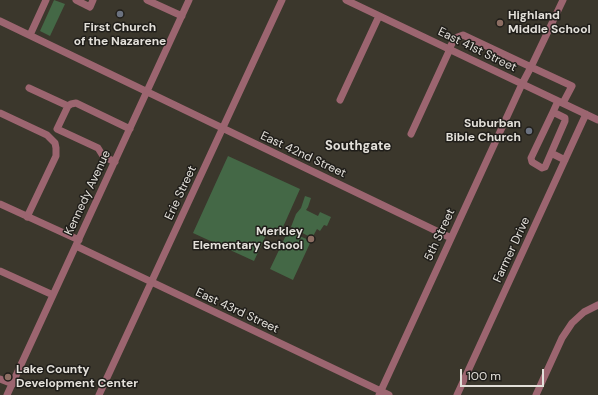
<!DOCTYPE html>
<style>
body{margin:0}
#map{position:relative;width:598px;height:395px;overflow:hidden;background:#3b372c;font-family:"DM Sans",sans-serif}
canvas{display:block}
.scale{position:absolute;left:460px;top:369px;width:84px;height:18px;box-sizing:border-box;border:2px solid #e3e0da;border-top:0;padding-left:5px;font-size:12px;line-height:14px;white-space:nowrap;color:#e3e0da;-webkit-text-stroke:3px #201e1a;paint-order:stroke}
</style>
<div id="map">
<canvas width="598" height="395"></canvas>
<div class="scale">100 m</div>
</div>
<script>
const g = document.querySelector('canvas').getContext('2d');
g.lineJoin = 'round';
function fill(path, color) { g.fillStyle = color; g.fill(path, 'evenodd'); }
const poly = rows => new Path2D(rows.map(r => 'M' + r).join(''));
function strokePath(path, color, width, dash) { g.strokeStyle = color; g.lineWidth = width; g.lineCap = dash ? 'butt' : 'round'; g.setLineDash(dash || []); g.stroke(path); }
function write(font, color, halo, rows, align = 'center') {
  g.font = font + ' "DM Sans",sans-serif'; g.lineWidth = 3; g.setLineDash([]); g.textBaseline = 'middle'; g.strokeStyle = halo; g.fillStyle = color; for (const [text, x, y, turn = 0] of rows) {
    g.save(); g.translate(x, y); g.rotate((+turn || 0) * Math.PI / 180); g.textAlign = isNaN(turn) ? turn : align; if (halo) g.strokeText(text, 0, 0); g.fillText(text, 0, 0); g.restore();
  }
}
fill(poly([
 [54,0,65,4,50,36,40,31],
 [228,156,300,189,279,236,268,231,254,261,193,233],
 [305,196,311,198,308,207,306,210,318,216,320,212,331,217,327,226,324,225,320,231,317,229,312,238,291,227,296,214,301,208],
 [288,231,311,241,293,280,270,269]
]), '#446846');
strokePath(poly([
 [76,0,90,7,93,0],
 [147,0,182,16],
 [346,0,598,120],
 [563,0,531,67,572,86,563,103],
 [0,21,451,238],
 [30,35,46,0],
 [29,88,68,106,57,129,98,148,103,156,115,162],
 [340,100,379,16],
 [68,106,71,104,76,103,130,129],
 [553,112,565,118,565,121,545,167,542,168,532,162,531,158,553,112,558,101],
 [0,113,47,135,55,143,56,148,56,156,27,217],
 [411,134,450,49],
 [551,153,565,160],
 [0,204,79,240],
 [76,246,389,395],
 [0,271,53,295],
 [0,379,13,384],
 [7,395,189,0],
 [99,395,282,0],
 [379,395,522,84,531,67,463,35,455,38,449,49],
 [457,395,586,114],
 [536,395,562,338,572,323,584,312,598,305]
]), '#9c6570', 7);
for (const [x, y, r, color] of [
 [120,14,4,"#6b7280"],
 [500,23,4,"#8d6e63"],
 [529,131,4,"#6b7280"],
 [311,239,4,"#8d6e63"],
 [8,377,4,"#8d6e63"]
]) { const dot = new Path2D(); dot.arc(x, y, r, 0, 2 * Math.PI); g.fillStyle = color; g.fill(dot); strokePath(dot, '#201e1a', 1.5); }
write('bold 12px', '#e3e0da', '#201e1a', [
 ["Highland",508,16],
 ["Middle School",508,30],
 ["First Church",120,28,"center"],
 ["of the Nazarene",120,42,"center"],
 ["Suburban",521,124,"right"],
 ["Bible Church",521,138,"right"],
 ["Merkley",303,232,"right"],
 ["Elementary School",303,246,"right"],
 ["Lake County",16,370],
 ["Development Center",16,384]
], 'left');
write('12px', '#e3e0da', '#201e1a', [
 ["East 41st Street",477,50,26],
 ["East 42nd Street",303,155,25],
 ["Kennedy Avenue",88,193,-65],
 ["Erie Street",181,193,-65],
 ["5th Street",440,235,-65],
 ["Farmer Drive",512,250,-65],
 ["East 43rd Street",237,311,25]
]);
write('bold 13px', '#e3e0da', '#201e1a', [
 ["Southgate",358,147]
]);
</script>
